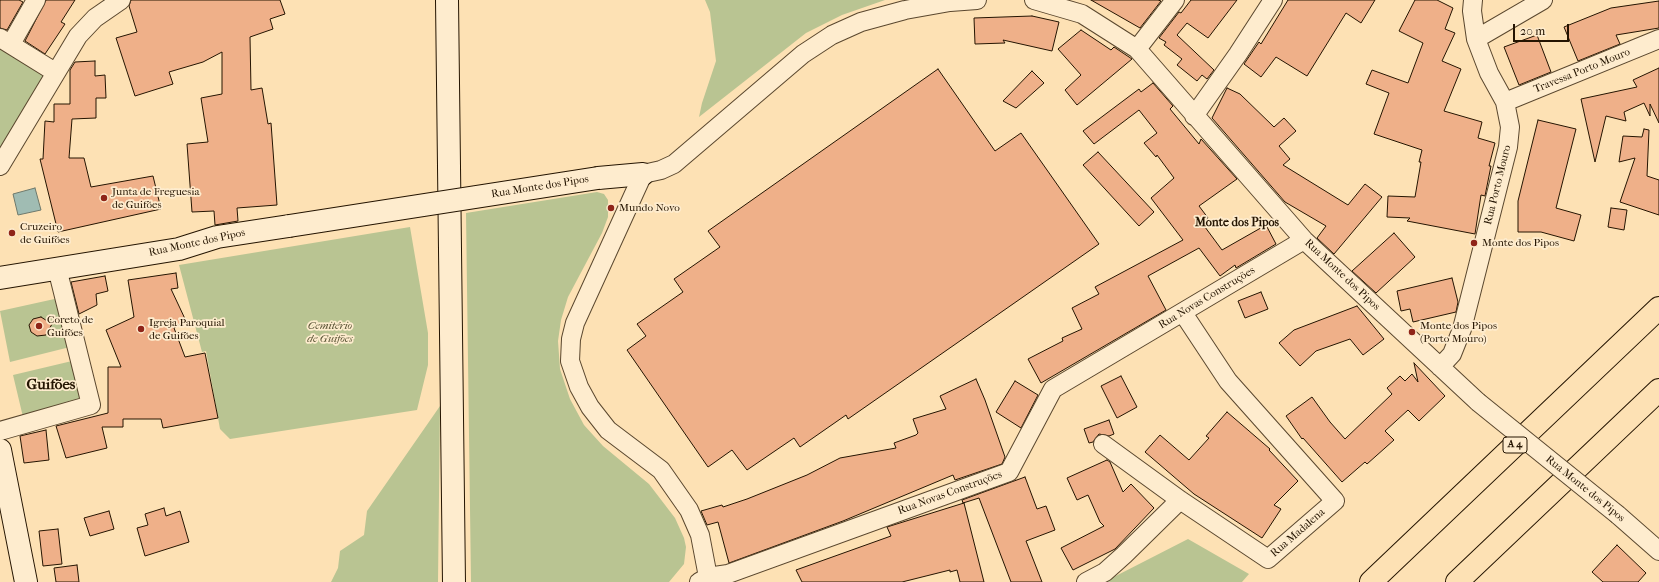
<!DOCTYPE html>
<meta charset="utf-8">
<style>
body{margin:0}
#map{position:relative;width:1659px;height:582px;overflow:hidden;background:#fde1b4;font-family:"IM FELL French Canon",serif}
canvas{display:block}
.scale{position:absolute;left:1513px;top:24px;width:56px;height:18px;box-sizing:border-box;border:2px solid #241401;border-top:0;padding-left:5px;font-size:12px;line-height:14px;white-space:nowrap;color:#241401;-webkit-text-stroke:3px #feecce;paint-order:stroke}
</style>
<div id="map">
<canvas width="1659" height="582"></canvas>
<div class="scale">20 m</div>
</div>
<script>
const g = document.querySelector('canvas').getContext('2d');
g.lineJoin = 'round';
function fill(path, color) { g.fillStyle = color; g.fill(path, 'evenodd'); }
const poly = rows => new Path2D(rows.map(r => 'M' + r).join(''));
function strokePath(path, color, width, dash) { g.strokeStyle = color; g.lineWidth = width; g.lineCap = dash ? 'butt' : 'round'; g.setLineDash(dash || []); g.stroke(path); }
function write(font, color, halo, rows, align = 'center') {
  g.font = font + ' "IM FELL French Canon",serif'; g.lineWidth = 3.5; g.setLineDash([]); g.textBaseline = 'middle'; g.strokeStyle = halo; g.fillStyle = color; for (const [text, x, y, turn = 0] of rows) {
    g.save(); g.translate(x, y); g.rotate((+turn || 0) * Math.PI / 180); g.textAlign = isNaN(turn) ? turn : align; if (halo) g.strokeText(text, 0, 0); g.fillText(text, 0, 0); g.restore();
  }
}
fill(poly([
 [705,0,885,0,842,15,806,33,699,117,702,103,716,61,710,12],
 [0,48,48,76,0,154],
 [597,192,604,194,608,200,608,217,602,233,568,297,561,320,558,341,560,369,570,399,584,425,603,446,649,484,675,518,684,538,686,547,684,564,669,582,471,582,466,213],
 [410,227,428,333,428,365,417,410,230,439,220,429,206,351,202,352,179,265],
 [59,298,70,347,10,362,0,311],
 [72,361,82,402,23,417,13,375],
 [440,406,438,582,331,582,338,568,340,551,364,535,367,511],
 [1188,539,1249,574,1242,582,1104,582]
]), '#b9c492');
const water = poly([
 [35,188,41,210,18,215,13,194,35,188]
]);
fill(water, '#a0bcb3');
strokePath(water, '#6e796c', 1);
const building = poly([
 [0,0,19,0,23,2,7,30,0,28,0,0],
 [46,0,75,0,61,22,65,24,45,54,25,41,46,0],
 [131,0,280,0,285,14,270,19,273,29,250,37,251,90,262,88,268,124,271,123,277,205,237,208,238,221,215,225,214,211,192,212,187,144,208,142,201,98,222,94,222,52,203,62,169,72,173,84,135,96,116,38,137,32,129,6,131,0],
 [1091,0,1158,0,1161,1,1140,28,1091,0],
 [1191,0,1237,0,1208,38,1187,23,1177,35,1214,70,1207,79,1202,75,1197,81,1177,65,1182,59,1164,45,1166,42,1159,38,1179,12,1181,13,1191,0],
 [1288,0,1375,0,1361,23,1346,13,1307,76,1276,57,1261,77,1244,64,1259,42,1261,44,1288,0],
 [1415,0,1437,0,1453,8,1445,29,1455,33,1442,61,1461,69,1444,111,1482,122,1478,138,1495,143,1489,166,1491,166,1485,196,1481,195,1475,234,1407,221,1410,218,1387,217,1388,196,1415,197,1421,162,1419,162,1422,150,1374,134,1389,93,1366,84,1372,70,1408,83,1423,43,1399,31,1415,0],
 [1659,1,1659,28,1616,35,1620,44,1578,61,1564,27,1611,8,1659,1],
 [1032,16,1059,22,1052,51,1003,40,1005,43,975,44,974,18,1032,16],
 [1081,30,1111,50,1114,47,1132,59,1077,105,1065,90,1081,75,1058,49,1081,30],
 [1537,35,1551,72,1519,85,1504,47,1537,35],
 [95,61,95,76,105,75,106,98,96,98,96,118,72,119,69,158,84,158,91,187,153,176,161,209,58,232,40,159,43,159,45,121,54,122,54,104,70,104,70,70,75,62,95,61],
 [1659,68,1659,123,1650,104,1650,116,1644,103,1624,112,1626,121,1606,116,1595,162,1581,99,1637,87,1633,80,1659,68],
 [938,69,995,151,1021,133,1099,244,848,419,846,415,800,447,794,438,747,470,732,450,708,467,627,350,646,336,637,324,683,292,674,279,720,247,708,231,938,69],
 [1032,71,1044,83,1016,108,1003,101,1032,71],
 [1153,83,1173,106,1170,109,1199,144,1201,139,1237,179,1199,206,1208,218,1202,223,1222,250,1266,225,1276,244,1236,268,1235,265,1220,276,1199,248,1148,276,1166,310,1041,383,1028,359,1063,341,1062,338,1082,329,1072,308,1099,294,1095,287,1183,240,1151,198,1174,178,1157,155,1156,157,1144,143,1157,133,1139,110,1094,144,1083,131,1139,89,1141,92,1153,83],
 [1227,88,1240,94,1274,127,1284,118,1296,131,1279,146,1290,159,1283,165,1348,205,1365,184,1382,197,1334,254,1317,238,1326,226,1285,202,1212,118,1227,88],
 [1538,120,1576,129,1556,208,1581,215,1574,241,1541,232,1518,232,1518,201,1538,120],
 [1644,129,1649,130,1647,176,1659,180,1659,215,1620,202,1635,158,1619,162,1623,136,1642,137,1644,129],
 [1098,152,1154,212,1139,226,1083,165,1098,152],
 [1611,208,1627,210,1624,230,1608,227,1611,208],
 [1394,233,1415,257,1376,293,1352,271,1394,233],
 [176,273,178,288,171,289,186,321,174,328,185,357,205,353,218,418,163,428,161,419,123,419,123,427,102,427,107,448,66,458,56,426,108,413,108,367,121,367,106,330,134,317,128,280,176,273],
 [105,276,108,291,96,294,97,305,79,314,71,282,105,276],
 [1452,278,1458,302,1456,312,1413,322,1410,309,1401,311,1397,291,1452,278],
 [1261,292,1268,309,1245,318,1238,301,1261,292],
 [1357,306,1384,339,1363,355,1350,339,1316,351,1300,366,1279,343,1294,330,1357,306],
 [41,317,52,324,46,335,37,336,31,332,29,325,33,319,41,317],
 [1414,363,1445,396,1419,421,1408,410,1385,431,1394,440,1367,464,1365,462,1342,482,1303,438,1302,439,1286,416,1312,397,1330,422,1345,439,1392,394,1387,388,1400,376,1405,381,1412,374,1418,382,1414,363],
 [1121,376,1137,407,1117,418,1101,386,1121,376],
 [976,379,985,400,1005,457,1002,464,955,480,953,475,843,521,729,563,718,522,707,525,701,511,722,505,723,507,747,499,807,475,840,458,896,448,894,443,916,435,918,433,913,419,946,409,940,396,976,379],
 [1015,381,1038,395,1021,428,996,412,1015,381],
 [1227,412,1270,449,1269,450,1298,481,1274,505,1281,509,1262,538,1194,494,1145,452,1160,435,1189,460,1209,438,1206,436,1227,412],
 [1109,420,1114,434,1109,436,1099,434,1093,442,1089,443,1084,429,1109,420],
 [46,430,49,460,24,463,20,436,46,430],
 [1107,460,1110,462,1123,492,1131,484,1154,508,1115,549,1073,570,1061,548,1104,526,1100,522,1088,495,1077,500,1067,478,1107,460],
 [1025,477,1037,509,1046,506,1055,530,1026,541,1042,582,1011,582,979,498,963,503,962,500,1025,477],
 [964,503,984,582,960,582,957,570,950,572,950,570,902,582,802,582,796,570,891,536,887,527,964,503],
 [164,508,166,516,180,511,189,542,145,556,137,528,148,525,145,514,164,508],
 [109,511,114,529,90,536,84,518,109,511],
 [58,529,62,564,43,566,39,531,58,529],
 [1617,545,1646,573,1638,582,1603,582,1592,572,1617,545],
 [77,565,79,582,56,582,54,568,77,565]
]);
fill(building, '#efb089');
strokePath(building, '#241401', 1);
const street = poly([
 [1034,0,1082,14,1137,49,1304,240,1478,402],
 [0,38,55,72],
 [1476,39,1543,0],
 [11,44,36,0],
 [1137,49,1175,0],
 [1505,102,1659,39],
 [1194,116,1238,54,1273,0],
 [0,166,78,36,95,18,121,0],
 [1440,367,1452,354,1462,329,1508,147,1510,127,1505,102,1489,73,1476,39,1472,11,1473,0],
 [0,431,91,405,57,268],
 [1103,444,1180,500,1268,559,1335,501,1228,381,1183,313],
 [1618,515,1659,551],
 [708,577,700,535,689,510,661,470,608,430,590,407,579,387,570,361,571,339,575,323,643,174,661,170,674,164,803,54,832,35,861,22,905,10,950,2,977,0],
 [699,582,708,577,728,574,1009,472,1053,389,1304,240],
 [1086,582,1105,572,1124,555,1180,500]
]);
const secondary = poly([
 [447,0,454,582],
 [598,178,643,174],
 [0,278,179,249,217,237,289,226],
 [0,450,26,582]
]);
const highway = poly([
 [1371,582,1659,308],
 [1457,582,1659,390]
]);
strokePath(street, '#5a472e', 20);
strokePath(secondary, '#241401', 24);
strokePath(highway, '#241401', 24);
strokePath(street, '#feecce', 18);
strokePath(secondary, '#feecce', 22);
strokePath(highway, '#fde1b4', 22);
const streetBridge = poly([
 [1478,402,1618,515]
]);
const secondaryBridge = poly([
 [289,226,598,178]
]);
strokePath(streetBridge, '#5a472e', 20, []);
strokePath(secondaryBridge, '#241401', 24, []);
strokePath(streetBridge, '#feecce', 18);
strokePath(secondaryBridge, '#feecce', 22);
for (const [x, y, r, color] of [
 [104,198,4,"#8f2418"],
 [611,208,4,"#8f2418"],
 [12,233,4,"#8f2418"],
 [1474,243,4,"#8f2418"],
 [39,326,4,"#8f2418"],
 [141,329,4,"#8f2418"],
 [1412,332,4,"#8f2418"]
]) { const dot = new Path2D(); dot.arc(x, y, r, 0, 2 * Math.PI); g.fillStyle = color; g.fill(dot); strokePath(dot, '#feecce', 1.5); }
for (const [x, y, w] of [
 [1515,445,24]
]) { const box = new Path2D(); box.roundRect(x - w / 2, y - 8, w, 16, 3); g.fillStyle = '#feecce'; g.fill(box); strokePath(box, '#241401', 1); }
write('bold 10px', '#241401', null, [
 ["A 4",1515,445]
]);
write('11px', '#241401', '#feecce', [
 ["Travessa Porto Mouro",1582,71,-22],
 ["Rua Porto Mouro",1498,185,-76],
 ["Rua Monte dos Pipos",540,187,-9],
 ["Rua Monte dos Pipos",197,243,-12],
 ["Rua Monte dos Pipos",1342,275,43],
 ["Rua Novas Construções",1207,298,-31],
 ["Rua Monte dos Pipos",1585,489,39],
 ["Rua Novas Construções",950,493,-20],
 ["Rua Madalena",1298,533,-41]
]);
write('11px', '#241401', '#feecce', [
 ["Junta de Freguesia",112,192],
 ["de Guifões",112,205],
 ["Mundo Novo",619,208],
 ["Cruzeiro",20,227],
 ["de Guifões",20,240],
 ["Monte dos Pipos",1482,243],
 ["Coreto de",47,320],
 ["Guifões",47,333],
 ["Igreja Paroquial",149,323],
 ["de Guifões",149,336],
 ["Monte dos Pipos",1420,326],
 ["(Porto Mouro)",1420,339]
], 'left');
write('italic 11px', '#585234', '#feecce', [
 ["Cemitério",330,326],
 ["de Guifões",330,339]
]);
write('bold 12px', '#241401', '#feecce', [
 ["Monte dos Pipos",1237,223]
]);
write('bold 15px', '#241401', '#feecce', [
 ["Guifões",51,385]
]);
</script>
